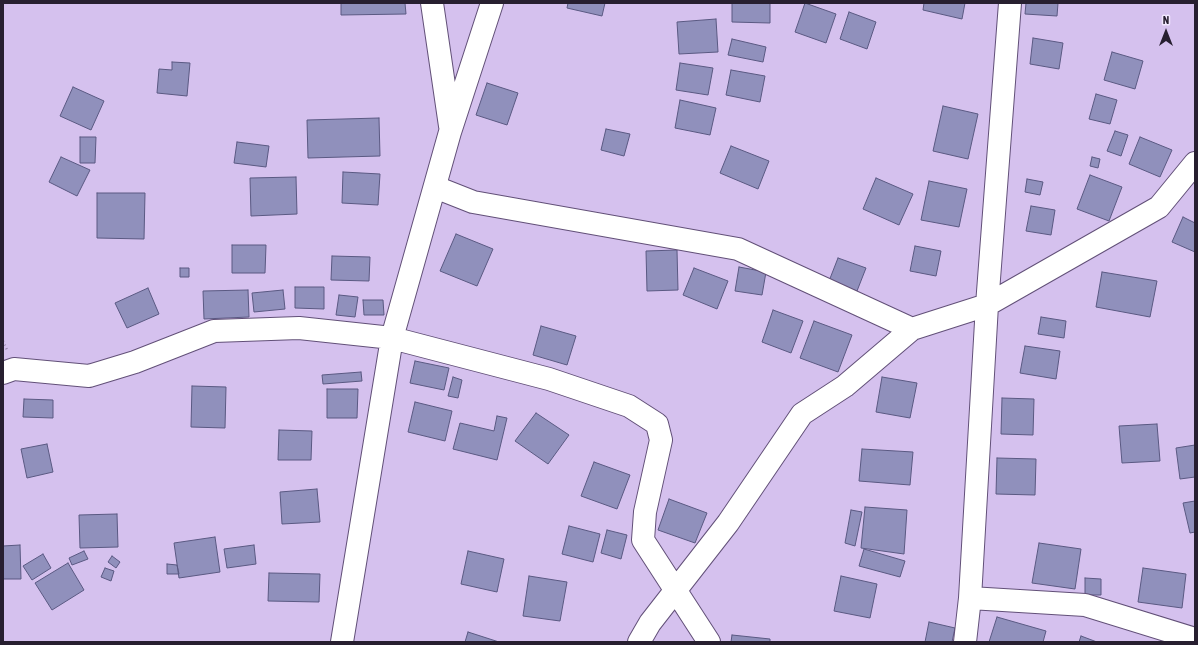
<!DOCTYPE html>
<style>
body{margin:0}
#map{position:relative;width:1198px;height:645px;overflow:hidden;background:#d5c1ee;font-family:"Asap Condensed",sans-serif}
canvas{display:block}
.frame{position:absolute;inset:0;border:4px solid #271f30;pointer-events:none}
.north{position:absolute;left:1146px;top:12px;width:40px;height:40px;-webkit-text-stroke:3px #f1e7fe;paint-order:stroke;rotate:0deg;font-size:11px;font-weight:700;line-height:16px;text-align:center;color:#271f30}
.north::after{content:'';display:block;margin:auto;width:14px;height:18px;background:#271f30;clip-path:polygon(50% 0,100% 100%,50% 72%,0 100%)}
</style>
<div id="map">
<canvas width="1198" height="645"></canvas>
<div class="frame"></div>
<div class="north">N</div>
</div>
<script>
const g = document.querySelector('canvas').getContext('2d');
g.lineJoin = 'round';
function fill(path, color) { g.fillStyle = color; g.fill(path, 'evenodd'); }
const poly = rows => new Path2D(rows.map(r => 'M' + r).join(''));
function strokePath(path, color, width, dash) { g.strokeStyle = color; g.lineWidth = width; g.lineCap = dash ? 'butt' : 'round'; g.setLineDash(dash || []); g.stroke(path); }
const building = poly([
 [341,3,405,3,406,14,341,15,341,3],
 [568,3,605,3,602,16,567,8,568,3],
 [732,3,770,3,770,23,732,22,732,3],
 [805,3,836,14,826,43,795,32,805,3],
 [924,3,965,3,962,19,923,10,924,3],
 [1026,3,1058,3,1057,16,1025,14,1026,3],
 [849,12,876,22,867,49,840,39,849,12],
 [716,19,718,52,679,54,677,22,716,19],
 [1033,38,1063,43,1059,69,1030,64,1033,38],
 [732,39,766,47,763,62,728,55,732,39],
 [1112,52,1143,61,1135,89,1104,80,1112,52],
 [172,62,190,63,187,96,157,93,159,69,172,70,172,62],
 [680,63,713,68,708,95,676,90,680,63],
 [731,70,765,76,760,102,726,95,731,70],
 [487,83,518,93,507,125,476,115,487,83],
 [73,87,104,101,91,130,60,116,73,87],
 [1096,94,1117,100,1110,124,1089,119,1096,94],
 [680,100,716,108,710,135,675,128,680,100],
 [943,106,978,114,968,159,933,151,943,106],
 [379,118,380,156,308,158,307,120,379,118],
 [606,129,630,134,624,156,601,150,606,129],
 [1115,131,1128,135,1121,156,1107,151,1115,131],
 [80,137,96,137,95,163,80,163,80,137],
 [1140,137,1172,150,1160,177,1129,164,1140,137],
 [237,142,269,146,266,167,234,163,237,142],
 [731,146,769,161,758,189,720,173,731,146],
 [61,157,90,170,77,196,49,182,61,157],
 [1092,157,1100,159,1098,168,1090,166,1092,157],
 [343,172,380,174,378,205,342,203,343,172],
 [1090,175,1122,187,1109,221,1077,209,1090,175],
 [296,177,297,214,251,216,250,178,296,177],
 [876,178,913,194,899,225,863,209,876,178],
 [1027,179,1043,182,1040,195,1025,192,1027,179],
 [929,181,967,189,959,227,921,220,929,181],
 [97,193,145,193,144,239,97,238,97,193],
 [1031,206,1055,210,1051,235,1026,231,1031,206],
 [1183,217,1195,223,1195,252,1172,242,1183,217],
 [456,234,493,249,477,286,440,271,456,234],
 [232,245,266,245,265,273,232,273,232,245],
 [915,246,941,251,936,276,910,271,915,246],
 [677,250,678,290,647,291,646,251,677,250],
 [332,256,370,257,369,281,331,280,332,256],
 [838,258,866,268,857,291,829,281,838,258],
 [739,267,766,272,762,295,735,291,739,267],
 [180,268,189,268,189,277,180,277,180,268],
 [694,268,728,281,717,309,683,295,694,268],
 [1102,272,1157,281,1150,317,1096,307,1102,272],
 [295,287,324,287,324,309,295,308,295,287],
 [148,288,159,314,127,328,115,303,148,288],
 [248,290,249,317,204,319,203,291,248,290],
 [283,290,285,309,254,312,252,293,283,290],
 [339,295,358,297,355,317,336,315,339,295],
 [363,300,383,300,384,315,364,315,363,300],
 [773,310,803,321,791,353,762,342,773,310],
 [1041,317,1066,321,1064,338,1038,334,1041,317],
 [814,321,852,335,838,372,800,358,814,321],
 [541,326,576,336,567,365,533,355,541,326],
 [1025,346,1060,351,1056,379,1020,373,1025,346],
 [415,361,449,368,444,390,410,383,415,361],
 [361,372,362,381,323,384,322,375,361,372],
 [453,377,462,380,458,398,448,396,453,377],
 [882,377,917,383,910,418,876,412,882,377],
 [192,386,226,387,225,428,191,427,192,386],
 [327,389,358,389,357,418,327,418,327,389],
 [1002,398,1034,399,1033,435,1001,434,1002,398],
 [24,399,53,400,53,418,23,417,24,399],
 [415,402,452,411,445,441,408,432,415,402],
 [536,413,569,435,548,464,515,441,536,413],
 [497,416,507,418,497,460,453,449,460,423,494,431,497,416],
 [1157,424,1160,461,1122,463,1119,426,1157,424],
 [279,430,312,431,311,460,278,460,279,430],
 [47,444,53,472,27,478,21,449,47,444],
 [1195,445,1195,477,1180,479,1176,448,1195,445],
 [862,449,913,452,910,485,859,481,862,449],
 [997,458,1036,459,1035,495,996,494,997,458],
 [594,462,630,475,617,509,581,496,594,462],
 [317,489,320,522,282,524,280,492,317,489],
 [669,499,707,513,695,543,658,530,669,499],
 [1195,501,1195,532,1190,533,1183,503,1195,501],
 [865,507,907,510,904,554,861,548,865,507],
 [851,510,862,512,855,546,845,543,851,510],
 [117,514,118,547,80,548,79,515,117,514],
 [569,526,600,534,593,562,562,554,569,526],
 [607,530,627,535,621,559,601,553,607,530],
 [215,537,220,572,179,578,174,543,215,537],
 [1039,543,1081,549,1075,589,1032,583,1039,543],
 [20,545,21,579,3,579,3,546,20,545],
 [254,545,256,564,227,568,224,549,254,545],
 [864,549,905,561,900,577,859,566,864,549],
 [84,551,88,559,72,565,69,558,84,551],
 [468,551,504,559,497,592,461,584,468,551],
 [43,554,51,568,32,580,23,566,43,554],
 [112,556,120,562,116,568,108,562,112,556],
 [68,563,84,590,52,610,35,583,68,563],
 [167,564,177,565,179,574,167,574,167,564],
 [105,568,114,571,111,581,101,577,105,568],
 [1143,568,1186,574,1182,608,1138,602,1143,568],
 [269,573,320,574,319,602,268,601,269,573],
 [529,576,567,582,560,621,523,616,529,576],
 [841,576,877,584,870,618,834,611,841,576],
 [1085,578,1101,579,1101,595,1085,595,1085,578],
 [997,617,1046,631,1043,642,989,642,997,617],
 [929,622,955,628,952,642,925,642,929,622],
 [468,632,499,642,465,642,468,632],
 [732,635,770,639,770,642,731,642,732,635],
 [1081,636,1097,642,1079,642,1081,636]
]);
fill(building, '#9090bc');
strokePath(building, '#5a5982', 1);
const minor = poly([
 [432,3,450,126],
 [435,187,473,202,738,249,912,329,987,305,1159,207,1195,163],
 [3,373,14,369,89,376,135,362,214,331,299,328,392,338,549,379,629,406,657,424,661,440,645,512,643,540,709,642],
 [970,598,1085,605,1195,639],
 [342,642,392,338,450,132,492,3],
 [639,642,650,623,728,523,802,414,845,386,912,329],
 [965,642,970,598,987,305,1010,3]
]);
strokePath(minor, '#625078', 24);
strokePath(poly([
 [3,341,7,350]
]), '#9686a9', 2.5, [1, 3]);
strokePath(minor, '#fff', 22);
</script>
